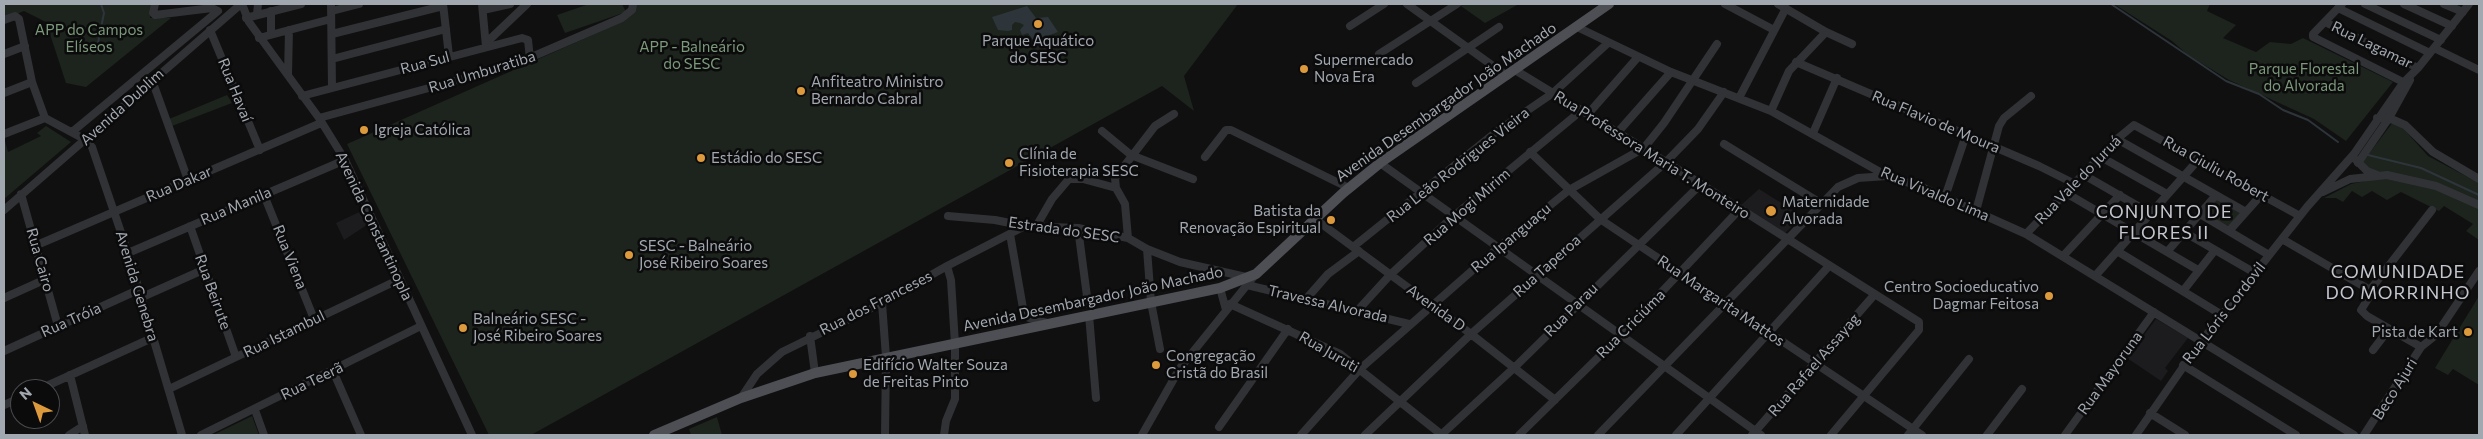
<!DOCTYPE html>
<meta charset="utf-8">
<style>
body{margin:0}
#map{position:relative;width:2483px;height:439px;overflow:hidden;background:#101011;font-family:Commissioner,sans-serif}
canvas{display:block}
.frame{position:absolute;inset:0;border:5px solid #a2a8b0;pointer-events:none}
.north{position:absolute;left:10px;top:379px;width:50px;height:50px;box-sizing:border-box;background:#0b0b0c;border:1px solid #474a4e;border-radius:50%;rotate:318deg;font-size:14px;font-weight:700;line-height:20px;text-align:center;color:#a2a8b0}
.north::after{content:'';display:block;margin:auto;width:18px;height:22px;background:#dc9a3d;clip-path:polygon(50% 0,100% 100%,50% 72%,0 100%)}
</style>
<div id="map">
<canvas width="2483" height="439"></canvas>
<div class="frame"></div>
<div class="north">N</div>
</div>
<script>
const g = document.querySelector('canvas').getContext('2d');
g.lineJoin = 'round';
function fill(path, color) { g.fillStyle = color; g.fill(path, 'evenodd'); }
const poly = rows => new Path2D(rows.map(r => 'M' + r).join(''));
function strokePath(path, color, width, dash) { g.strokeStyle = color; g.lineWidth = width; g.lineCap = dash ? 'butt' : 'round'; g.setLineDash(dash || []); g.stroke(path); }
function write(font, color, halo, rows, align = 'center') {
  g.font = font + ' Commissioner,sans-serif'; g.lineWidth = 5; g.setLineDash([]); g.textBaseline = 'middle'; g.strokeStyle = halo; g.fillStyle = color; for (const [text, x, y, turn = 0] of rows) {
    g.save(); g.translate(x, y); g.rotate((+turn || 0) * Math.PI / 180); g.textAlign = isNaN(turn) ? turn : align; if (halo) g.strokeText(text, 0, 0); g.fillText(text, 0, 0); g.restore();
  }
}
fill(poly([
 [1759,189,1802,216,1785,233,1740,206],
 [370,207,376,219,344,240,336,223],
 [2156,319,2188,338,2165,368,2168,371,2161,381,2127,358]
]), '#1c1c1e');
fill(poly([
 [4,4,152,4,150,18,171,18,86,87,66,83,46,22,24,11,4,19],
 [589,4,622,4,626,12,565,33,557,15],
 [636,4,1238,4,1184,76,1194,111,1162,86,531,435,489,435,347,144,624,21,636,8],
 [1458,4,1519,4,1485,23],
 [2114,4,2210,4,2207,11,2236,25,2223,38,2256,52,2270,42,2291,44,2303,38,2393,82,2346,141,2314,119,2229,80,2188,55,2172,41],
 [227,95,232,103,172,126,169,119],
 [2393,122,2401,126,2428,156,2479,183,2479,240,2466,231,2473,224,2444,206,2439,211,2401,192,2387,200,2372,191,2362,197,2352,191,2343,202,2336,198,2324,198,2351,184,2370,180,2362,163],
 [46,126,71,142,4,199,4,137,8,152,41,136,37,133],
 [2216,197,2243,212,2230,227,2203,212],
 [2479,296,2479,385,2453,369,2448,375,2435,368],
 [252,416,259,435,213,435],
 [717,417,722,435,691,435,689,429]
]), '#1d231d');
fill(poly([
 [1027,6,1036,18,1048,17,1058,32,1034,41,1028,33,1022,35,1020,30,1024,25,1020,23,1015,22,1012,25,1012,30,1008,31,998,30,992,17]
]), '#2d353a');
strokePath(poly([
 [2111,4,2226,81,2259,94,2283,110,2308,120,2338,142],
 [97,48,104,13,101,4],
 [2368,155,2421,168,2479,195]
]), '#2d353a', 2);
strokePath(poly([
 [242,4,249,22,319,118,345,160,472,435],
 [331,4,332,87],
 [443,4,449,56],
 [482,4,486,47],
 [1407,4,1507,76],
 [1725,4,1774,30],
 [2342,4,2313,34,2313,37,2407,84],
 [2365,4,2441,40],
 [2404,4,2452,26],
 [2444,4,2463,12],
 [2338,8,2430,53],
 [483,10,510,4],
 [271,11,271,34],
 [332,11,359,4],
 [257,14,258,4],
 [246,18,301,4],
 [4,20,15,16,19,19,32,82,45,118,86,140,92,147,128,253,182,435],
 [2325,22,2418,68],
 [1350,26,1384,4],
 [1577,27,1671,72,1771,111,1889,177,1919,186,2026,234,2354,435],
 [210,30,260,150],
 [1826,32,1852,44],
 [332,34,443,6],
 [259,38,331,19],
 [486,43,527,4],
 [2434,48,2479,70],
 [4,54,25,46],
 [1379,54,1457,4],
 [332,59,446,29],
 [1796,62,2039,166,2075,184],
 [1515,70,1666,162,1919,322,1919,330,1831,435],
 [288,75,289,30],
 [152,80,188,180],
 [1416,83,1499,27],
 [4,93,32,82],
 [302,96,522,38,528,40,530,59],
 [1739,98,1786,8],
 [1771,111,1789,71,1826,32,1778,4],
 [1588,114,1638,57],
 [319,118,513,65,622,18,632,10,633,4],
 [2377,118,2389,118,2405,125,2433,152,2479,179],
 [1102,131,1131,155,1193,179],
 [72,132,218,11,212,8,155,15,153,13,155,4],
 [1618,132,1671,72],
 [1813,133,1837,78],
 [4,134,45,118],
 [2117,139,2246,212],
 [1724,144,1822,204],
 [1530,152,1600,219,1922,435],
 [1205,157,1226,130,1231,130,1349,188],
 [2101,157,2167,194],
 [2356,160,2367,171,2377,175],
 [1380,163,1761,435],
 [2358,163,2389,118,2410,80],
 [2084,175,2150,213],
 [2323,192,2350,179,2387,175,2436,186,2479,205],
 [2066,193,2198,270],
 [21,194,58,326],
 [264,195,314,319],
 [1945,197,1966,135],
 [4,210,241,4],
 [1976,211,1999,126,2004,118,2031,96],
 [2200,214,2269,255],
 [948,216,995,220,1025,226,1078,228,1128,238,1147,249,1180,262,1246,277],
 [1315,219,1471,334,1555,400],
 [1037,225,1052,199,1069,179,1083,179,1116,188],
 [190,226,236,357],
 [1078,228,1088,304],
 [2229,231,2262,194],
 [2184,232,2255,273],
 [1010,234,1024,314,1029,318,1048,323],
 [2026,234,2117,139,2134,125,2300,216],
 [1128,238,1125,204,1116,188,1115,178,1155,126,1174,114],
 [2282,239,2370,290],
 [37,245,321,123],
 [1353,247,1496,132,1553,93,1608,43],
 [1147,249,1151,302,1160,349],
 [2117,251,2222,315],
 [2167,252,2216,195],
 [128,253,345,160],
 [2064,255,2120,195],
 [2096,275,2199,159],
 [1247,285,1409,324],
 [1220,288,1226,310],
 [2183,291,2215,250],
 [4,298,46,279],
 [140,298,205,269],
 [1307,298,1328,274,1359,251],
 [882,303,886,357,885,435],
 [1230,304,1340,354,1442,435],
 [1358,310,1390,275,1455,215,1582,110],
 [1089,315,1096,398],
 [810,336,815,373],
 [2421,347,2367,316,2361,310,2371,294,2370,290,2432,210],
 [2373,350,2389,329],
 [4,351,138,290],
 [2183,365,2296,435],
 [333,371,361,435],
 [70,375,85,435],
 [40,389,152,338],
 [169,389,400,279],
 [741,398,757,374,782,352,882,303,947,266,1025,226],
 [4,405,20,398],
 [255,410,264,435],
 [2150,413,2185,435],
 [1219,427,1288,329],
 [69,435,83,426],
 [201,435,421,326],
 [944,435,946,421,955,399,955,344,951,280,947,266],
 [1142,435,1180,368,1255,275],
 [1301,435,1360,369,1499,247,1569,190,1644,148,1664,123,1717,44],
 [1365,435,1471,334,1666,162,1698,129,1724,92],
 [1441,435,1515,367,1700,185],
 [1519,435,1621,335,1739,210],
 [1598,435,1838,187,1858,178,1887,176],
 [1676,435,1829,266],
 [1752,435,1875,294],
 [1908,435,1969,359],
 [1987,435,2022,389],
 [2065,435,2154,312],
 [2136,435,2197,347,2307,207,2354,154,2403,83,2418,68,2469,4],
 [2364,435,2421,347,2436,335,2479,271]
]), '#313235', 8);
strokePath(poly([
 [654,435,741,398,815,373,1220,288,1256,274,1343,193,1380,163,1609,4]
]), '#4d4f54', 10);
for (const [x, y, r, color] of [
 [1038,24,5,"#dc9a3d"],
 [1304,69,5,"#dc9a3d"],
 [801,91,5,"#dc9a3d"],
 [364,130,5,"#dc9a3d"],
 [701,158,5,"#dc9a3d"],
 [1009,163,5,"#dc9a3d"],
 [1771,211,6,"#dc9a3d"],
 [1331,220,5,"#dc9a3d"],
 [629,255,5,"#dc9a3d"],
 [2049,296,5,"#dc9a3d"],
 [463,328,5,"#dc9a3d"],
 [2468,332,5,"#dc9a3d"],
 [1156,365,5,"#dc9a3d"],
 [853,374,5,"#dc9a3d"]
]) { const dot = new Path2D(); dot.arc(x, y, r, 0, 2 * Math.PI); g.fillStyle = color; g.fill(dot); strokePath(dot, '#0b0b0c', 2); }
write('15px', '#7c997b', '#0b0b0c', [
 ["APP do Campos",89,30],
 ["Elíseos",89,47],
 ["APP - Balneário",692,47],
 ["do SESC",692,64],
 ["Parque Florestal",2304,69],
 ["do Alvorada",2304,86]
]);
write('15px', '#a2a8b0', '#0b0b0c', [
 ["Parque Aquático",1038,41,"center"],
 ["do SESC",1038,58,"center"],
 ["Supermercado",1314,60],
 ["Nova Era",1314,77],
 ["Anfiteatro Ministro",811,82],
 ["Bernardo Cabral",811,99],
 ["Igreja Católica",374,130],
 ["Clínia de",1019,154],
 ["Fisioterapia SESC",1019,171],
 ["Estádio do SESC",711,158],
 ["Maternidade",1782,202],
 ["Alvorada",1782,219],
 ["Batista da",1321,211,"right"],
 ["Renovação Espiritual",1321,228,"right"],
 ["SESC - Balneário",639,246],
 ["José Ribeiro Soares",639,263],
 ["Centro Socioeducativo",2039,287,"right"],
 ["Dagmar Feitosa",2039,304,"right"],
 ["Balneário SESC -",473,319],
 ["José Ribeiro Soares",473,336],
 ["Pista de Kart",2458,332,"right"],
 ["Congregação",1166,356],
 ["Cristã do Brasil",1166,373],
 ["Edifício Walter Souza",863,365],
 ["de Freitas Pinto",863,382]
], 'left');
write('15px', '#a2a8b0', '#0b0b0c', [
 ["Rua Lagamar",2372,45,26],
 ["Rua Sul",425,63,-15],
 ["Rua Umburatiba",482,72,-17],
 ["Rua Havaí",235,90,68],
 ["Avenida Desembargador João Machado",1446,102,-35],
 ["Avenida Dublim",122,107,-42],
 ["Rua Flavio de Moura",1936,122,23],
 ["Rua Professora Maria T. Monteiro",1652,155,32],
 ["Rua Leão Rodrigues Vieira",1458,165,-38],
 ["Rua Giuliu Robert",2216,169,29],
 ["Rua Vale do Juruá",2078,180,-46],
 ["Rua Dakar",179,184,-23],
 ["Rua Vivaldo Lima",1935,194,23],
 ["Rua Manila",236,206,-23],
 ["Rua Mogi Mirim",1467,207,-41],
 ["Avenida Constantinopla",374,226,65],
 ["Estrada do SESC",1064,230,8],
 ["Rua Ipanguaçu",1511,238,-40],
 ["Rua Viena",290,257,68],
 ["Rua Cairo",40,260,74],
 ["Rua Taperoa",1547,266,-42],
 ["Avenida Genebra",137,286,73],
 ["Rua Beirute",213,292,70],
 ["Avenida Desembargador João Machado",1093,299,-12],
 ["Rua Margarita Mattos",1721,301,34],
 ["Rua dos Franceses",876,303,-27],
 ["Travessa Alvorada",1328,304,13],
 ["Avenida D",1436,308,36],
 ["Rua Parau",1571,310,-45],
 ["Rua Lóris Cordovil",2224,313,-52],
 ["Rua Tróia",71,320,-24],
 ["Rua Criciúma",1631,324,-45],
 ["Rua Istambul",284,334,-26],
 ["Rua Juruti",1329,352,30],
 ["Rua Rafael Assayag",1814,365,-49],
 ["Rua Mayoruna",2110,373,-54],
 ["Rua Teerã",312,381,-26],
 ["Beco Ajuri",2395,389,-58]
]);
g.letterSpacing = '1px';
write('18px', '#c3c6cd', '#0b0b0c', [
 ["CONJUNTO DE",2164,212],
 ["FLORES II",2164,233],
 ["COMUNIDADE",2398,272],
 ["DO MORRINHO",2398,293]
]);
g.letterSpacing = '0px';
</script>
